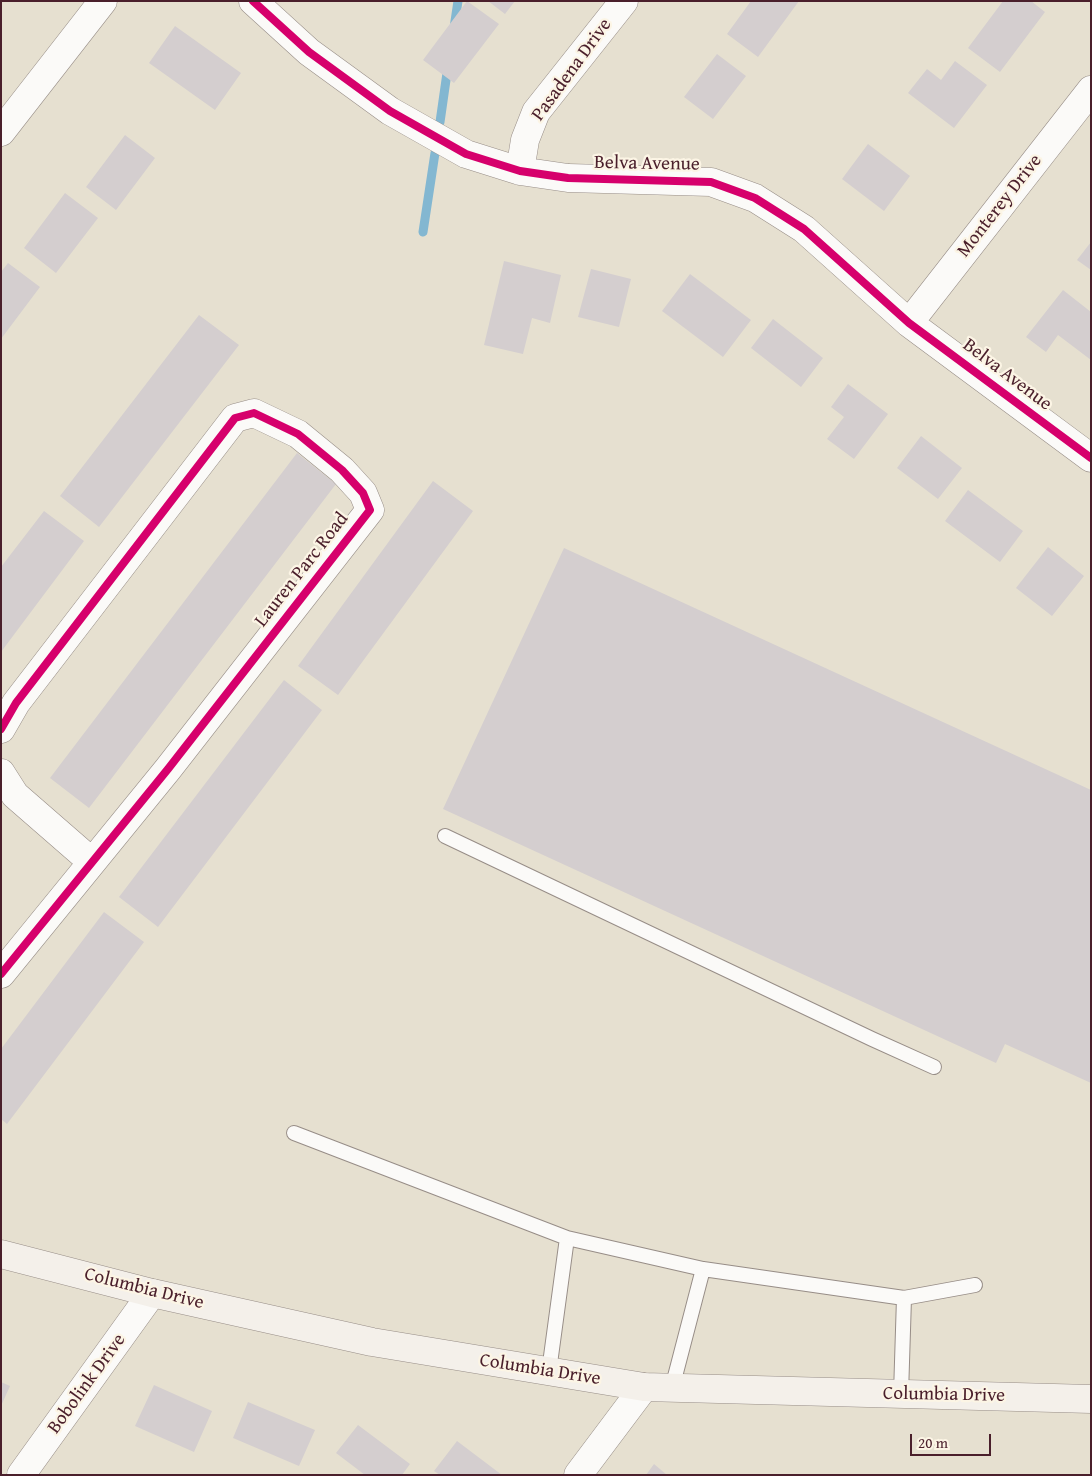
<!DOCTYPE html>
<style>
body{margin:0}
#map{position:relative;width:1092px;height:1476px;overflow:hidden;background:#e6e0d0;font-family:"Gentium Book Plus",serif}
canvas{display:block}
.frame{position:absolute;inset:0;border:2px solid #4a1f2b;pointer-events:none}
.scale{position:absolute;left:910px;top:1434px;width:81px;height:22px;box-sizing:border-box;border:2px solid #4a1f2b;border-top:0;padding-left:6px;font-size:15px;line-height:18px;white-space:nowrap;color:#4a1f2b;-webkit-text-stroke:4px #fcf5e5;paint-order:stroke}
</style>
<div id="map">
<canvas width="1092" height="1476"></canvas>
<div class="frame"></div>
<div class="scale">20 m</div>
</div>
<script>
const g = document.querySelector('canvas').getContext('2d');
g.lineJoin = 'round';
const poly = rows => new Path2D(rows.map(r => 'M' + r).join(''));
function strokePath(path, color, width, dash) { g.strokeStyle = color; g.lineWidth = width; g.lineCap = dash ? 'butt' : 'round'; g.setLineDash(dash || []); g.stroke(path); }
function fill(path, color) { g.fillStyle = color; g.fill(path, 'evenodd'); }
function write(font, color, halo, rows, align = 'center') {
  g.font = font + ' "Gentium Book Plus",serif'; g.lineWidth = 4.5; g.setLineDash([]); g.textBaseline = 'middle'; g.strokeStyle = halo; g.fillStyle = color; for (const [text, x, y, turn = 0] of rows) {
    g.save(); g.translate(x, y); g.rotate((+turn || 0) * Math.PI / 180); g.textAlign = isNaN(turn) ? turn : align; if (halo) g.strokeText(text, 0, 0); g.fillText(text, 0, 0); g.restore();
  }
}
strokePath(poly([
 [454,28,458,1],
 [440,122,448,66],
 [423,232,435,153]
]), '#83b7d1', 9);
fill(poly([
 [467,1,499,24,454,83,423,60],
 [488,1,515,1,505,14],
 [751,1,799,1,758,57,727,34],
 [1003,1,1031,1,1045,12,1000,72,968,48],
 [175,26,241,73,215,110,149,63],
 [717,54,746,76,713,119,684,97],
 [955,61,987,85,954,128,908,93,927,69,941,80],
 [125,135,155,158,116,210,86,187],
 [868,144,910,176,884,211,842,179],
 [65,193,98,218,56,273,24,248],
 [1091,242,1091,270,1077,260],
 [504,261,561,275,550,323,532,318,523,354,484,345],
 [8,263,40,287,1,339,1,272],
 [591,269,631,279,619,327,578,317],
 [690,274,751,320,723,357,662,311],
 [1063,290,1091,312,1091,360,1058,335,1046,352,1026,337],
 [199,315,239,345,99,527,60,496],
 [773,319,823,358,801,387,751,348],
 [848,384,888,414,854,459,827,439,844,417,831,407],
 [921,436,962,468,938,499,897,468],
 [297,453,336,484,89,808,50,778],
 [433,481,473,511,338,695,298,666],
 [968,490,1023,531,1000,562,945,521],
 [44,511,84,541,1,652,1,567],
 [1048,547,1084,576,1052,616,1016,588],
 [564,548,1091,790,1091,1083,1005,1044,996,1063,443,809],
 [284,680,322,710,158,927,119,897],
 [104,912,144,942,7,1124,1,1119,1,1049],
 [1,1382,10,1386,1,1406],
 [154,1385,212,1411,194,1452,135,1426],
 [248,1402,315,1430,299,1466,233,1438],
 [358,1425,410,1464,402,1475,365,1475,336,1453],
 [457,1441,502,1475,440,1475,434,1471],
 [654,1464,667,1475,646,1475]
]), '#d4cecf');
const service = poly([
 [445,836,872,1039,934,1067],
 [294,1133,567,1238,703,1269,904,1298,975,1285],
 [549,1371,567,1238],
 [672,1388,703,1269],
 [901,1394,904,1298]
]);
const minor = poly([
 [253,1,309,52,390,111,466,154,520,171,568,178,711,182,755,198,804,229,909,323,1091,458],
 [1,132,103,1],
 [520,171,525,140,536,112,624,1],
 [909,323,1091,90],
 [1,729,16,703,235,418,254,413,298,434,342,470,363,493,370,510,168,769,1,974],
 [1,773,15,795,92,862],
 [21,1475,152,1293],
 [578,1475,644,1387]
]);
const secondary = poly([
 [1,1254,152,1293,372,1342,644,1387,1091,1399]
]);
strokePath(service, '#978d87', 16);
strokePath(minor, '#978d87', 29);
strokePath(secondary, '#978d87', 29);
strokePath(service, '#fbfaf8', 14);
strokePath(minor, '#fbfaf8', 28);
strokePath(secondary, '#f4f0ea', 28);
strokePath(poly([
 [253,1,309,52,390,111,466,154,520,171,568,178,711,182,755,198,804,229,909,323,1091,458],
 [1,729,16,703,235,418,254,413,298,434,342,470,363,493,370,510,168,769,1,974]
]), '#d6006c', 8);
write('19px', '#4a1f2b', '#fcf5e5', [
 ["Pasadena Drive",572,70,-54],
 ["Belva Avenue",647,164,1],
 ["Monterey Drive",1000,206,-52],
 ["Belva Avenue",1007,375,37],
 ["Lauren Parc Road",302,570,-52],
 ["Columbia Drive",144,1289,14],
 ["Columbia Drive",540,1370,9],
 ["Bobolink Drive",87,1384,-54],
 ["Columbia Drive",944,1395,1]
]);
</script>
